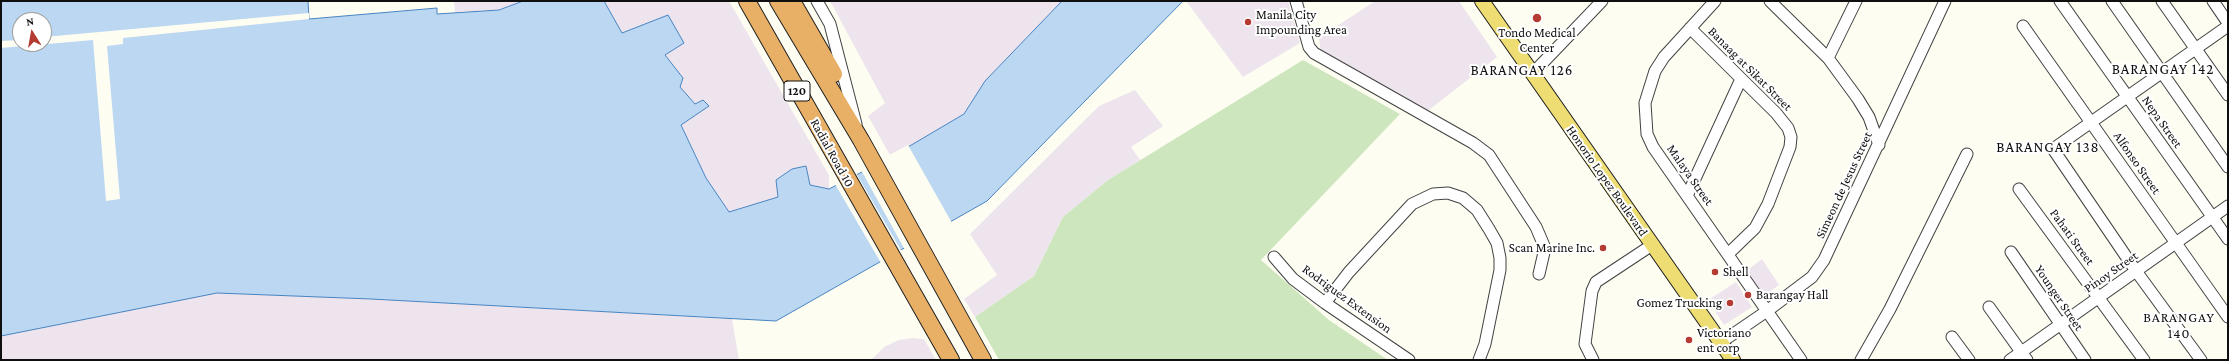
<!DOCTYPE html>
<style>
body{margin:0}
#map{position:relative;width:2229px;height:361px;overflow:hidden;background:#fefdf2;font-family:"Crimson Pro",serif}
canvas{display:block}
.frame{position:absolute;inset:0;border:2px solid #0f0f0f;pointer-events:none}
.north{position:absolute;left:12px;top:12px;width:40px;height:40px;box-sizing:border-box;background:#fff;border:1px solid #9f9f9f;border-radius:50%;rotate:349deg;font-size:11px;font-weight:700;line-height:16px;text-align:center;color:#0f0f0f}
.north::after{content:'';display:block;margin:auto;width:14px;height:18px;background:#b43a32;clip-path:polygon(50% 0,100% 100%,50% 72%,0 100%)}
</style>
<div id="map">
<canvas width="2229" height="361"></canvas>
<div class="frame"></div>
<div class="north">N</div>
</div>
<script>
const g = document.querySelector('canvas').getContext('2d');
g.lineJoin = 'round';
function fill(path, color) { g.fillStyle = color; g.fill(path, 'evenodd'); }
const poly = rows => new Path2D(rows.map(r => 'M' + r).join(''));
function strokePath(path, color, width, dash) { g.strokeStyle = color; g.lineWidth = width; g.lineCap = dash ? 'butt' : 'round'; g.setLineDash(dash || []); g.stroke(path); }
function write(font, color, halo, rows, align = 'center') {
  g.font = font + ' "Crimson Pro",serif'; g.lineWidth = 4; g.setLineDash([]); g.textBaseline = 'middle'; g.strokeStyle = halo; g.fillStyle = color; for (const [text, x, y, turn = 0] of rows) {
    g.save(); g.translate(x, y); g.rotate((+turn || 0) * Math.PI / 180); g.textAlign = isNaN(turn) ? turn : align; if (halo) g.strokeText(text, 0, 0); g.fillText(text, 0, 0); g.restore();
  }
}
fill(poly([
 [454,1,523,1,499,10,455,12],
 [604,1,729,1,829,175,829,189,810,185,806,166,792,169,776,180,778,197,729,212,706,178,681,124,695,104,679,87,683,78,665,55,668,15,622,34],
 [830,1,1062,1,985,81,964,114,891,157,868,116,885,103],
 [1186,1,1288,1,1300,43,1243,77],
 [1375,1,1459,1,1497,57,1425,113,1321,52,1319,38],
 [1135,90,1163,126,1131,147,1140,160,1108,180,1063,217,1034,276,975,317,964,299,997,275,970,234,1099,106],
 [1762,259,1779,285,1762,297,1745,272],
 [1736,282,1752,307,1724,325,1708,300],
 [217,293,371,299,732,319,739,360,1,360,1,336],
 [913,338,924,339,936,360,871,360,884,347,899,340]
]), '#ede4ed');
fill(poly([
 [1303,60,1400,114,1261,260,1329,320,1388,360,999,360,975,317,1034,276,1063,217,1108,180]
]), '#cee6be');
const water = poly([
 [1,1,308,1,309,19,437,8,437,14,499,10,523,1,604,1,622,33,668,15,684,43,665,55,683,78,680,87,695,104,703,100,709,106,681,125,706,178,729,212,778,197,776,180,792,169,806,166,810,185,829,189,891,157,964,114,985,81,1062,1,1183,1,987,201,776,321,371,299,217,293,1,336,1,1],
 [20,20,44,20,44,44,20,44,20,20]
]);
fill(water, '#bbd7f1');
strokePath(water, '#4884c2', 1);
fill(poly([
 [309,13,309,19,123,38,123,44,107,46,120,199,106,201,93,40,1,48,1,41,20,40,20,44,44,44,44,37],
 [908,145,952,223,905,250,861,170],
 [856,173,902,252,881,263,835,184]
]), '#fefdf2');
const minor = poly([
 [817,1,830,24,856,124],
 [1296,1,1309,47,1314,53,1473,143,1489,155,1536,227,1545,248,1539,274],
 [1715,1,1664,57,1655,71,1645,103,1647,134,1653,147,1801,360],
 [1770,1,1828,58,1858,99,1869,117,1879,145],
 [2060,1,2228,239],
 [2112,1,2228,167],
 [2162,1,2228,95],
 [2213,1,2228,23],
 [2023,26,2228,317],
 [1690,28,1776,113,1788,128,1791,137,1790,147,1768,204,1755,228,1728,254],
 [1828,58,1856,1],
 [1533,73,1602,1],
 [2019,189,2144,360],
 [1687,196,1741,79],
 [2011,252,2085,360],
 [1274,257,1293,279,1325,303,1409,360],
 [1325,303,1349,272,1412,204,1433,194,1448,193,1463,198,1477,210,1489,229,1497,243,1500,258,1500,270,1485,344,1479,360],
 [1989,307,2027,360],
 [1952,337,1969,360],
 [1720,343,1767,311,1812,277,1824,260,1945,1],
 [1593,360,1585,344,1592,291,1596,282,1652,245],
 [1861,360,1890,309,1967,154],
 [2010,360,2228,206],
 [2201,360,2136,271,2053,149,2228,26]
]);
const major = poly([
 [1482,1,1733,360]
]);
const highway = poly([
 [747,1,951,360],
 [778,1,861,140,983,360],
 [792,1,834,74]
]);
strokePath(minor, '#424242', 13);
strokePath(major, '#202020', 16);
strokePath(highway, '#202020', 18);
strokePath(minor, '#fff', 11);
strokePath(major, '#eddd73', 14);
strokePath(highway, '#e8b066', 16);
for (const [x, y, r, color] of [
 [1537,18,5,"#b43a32"],
 [1248,22,4,"#b43a32"],
 [1603,248,4,"#b43a32"],
 [1715,272,4,"#b43a32"],
 [1748,295,4,"#b43a32"],
 [1730,303,4,"#b43a32"],
 [1689,340,4,"#b43a32"]
]) { const dot = new Path2D(); dot.arc(x, y, r, 0, 2 * Math.PI); g.fillStyle = color; g.fill(dot); strokePath(dot, '#fff', 1.5); }
for (const [x, y, w] of [
 [797,91,26]
]) { const box = new Path2D(); box.roundRect(x - w / 2, y - 10, w, 20, 3); g.fillStyle = '#fff'; g.fill(box); strokePath(box, '#0f0f0f', 1); }
write('bold 12px', '#0f0f0f', null, [
 ["120",797,91]
]);
write('13px', '#0f0f0f', '#fff', [
 ["Manila City",1256,15],
 ["Impounding Area",1256,30],
 ["Tondo Medical",1537,33,"center"],
 ["Center",1537,48,"center"],
 ["Scan Marine Inc.",1595,248,"right"],
 ["Shell",1723,272],
 ["Barangay Hall",1756,295],
 ["Gomez Trucking",1722,303,"right"],
 ["Victoriano",1697,333],
 ["ent corp",1697,348]
], 'left');
write('13px', '#0f0f0f', '#fff', [
 ["Banaag at Sikat Street",1750,69,45],
 ["Nepa Street",2162,122,55],
 ["Radial Road 10",832,153,61],
 ["Alfonso Street",2137,163,55],
 ["Malaya Street",1690,175,55],
 ["Honorio Lopez Boulevard",1607,181,55],
 ["Simeon de Jesus Street",1844,185,-65],
 ["Pahati Street",2072,237,54],
 ["Pinoy Street",2111,272,-35],
 ["Younger Street",2059,298,56],
 ["Rodriguez Extension",1347,299,36]
]);
g.letterSpacing = '1px';
write('14px', '#0f0f0f', '#fff', [
 ["BARANGAY",2179,318],
 ["140",2179,334]
]);
g.letterSpacing = '0px';
g.letterSpacing = '1px';
write('15px', '#0f0f0f', '#fff', [
 ["BARANGAY 142",2163,69],
 ["BARANGAY 126",1522,70],
 ["BARANGAY 138",2048,147]
]);
g.letterSpacing = '0px';
</script>
